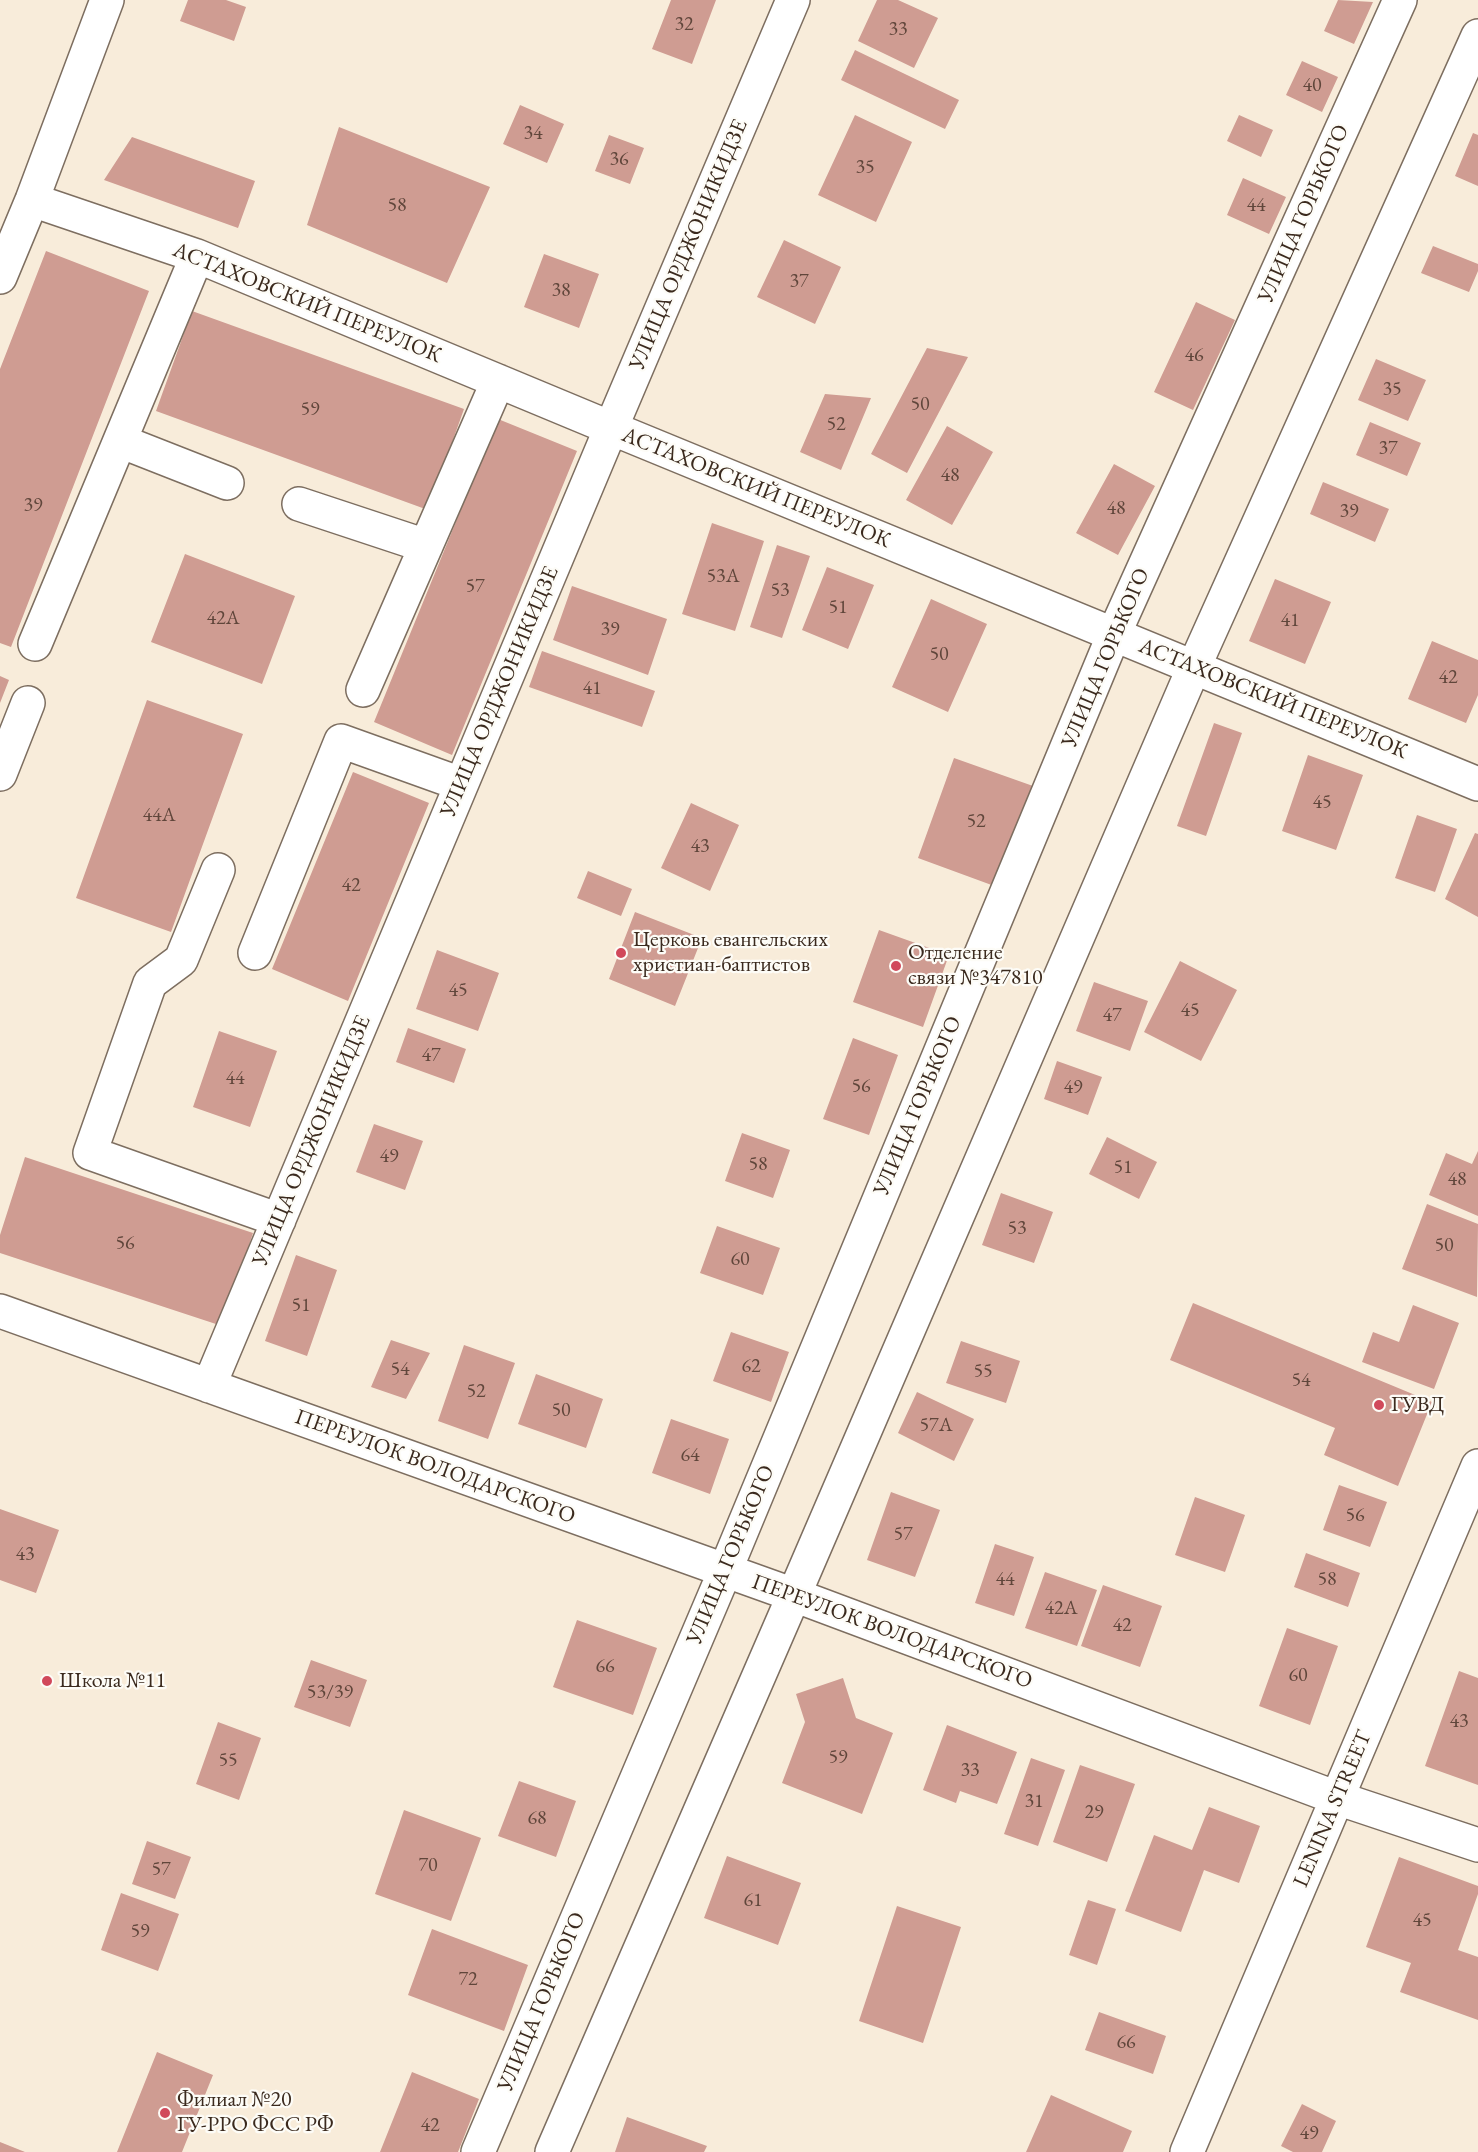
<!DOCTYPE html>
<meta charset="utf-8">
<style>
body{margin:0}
canvas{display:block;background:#f8ecda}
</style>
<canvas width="1478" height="2152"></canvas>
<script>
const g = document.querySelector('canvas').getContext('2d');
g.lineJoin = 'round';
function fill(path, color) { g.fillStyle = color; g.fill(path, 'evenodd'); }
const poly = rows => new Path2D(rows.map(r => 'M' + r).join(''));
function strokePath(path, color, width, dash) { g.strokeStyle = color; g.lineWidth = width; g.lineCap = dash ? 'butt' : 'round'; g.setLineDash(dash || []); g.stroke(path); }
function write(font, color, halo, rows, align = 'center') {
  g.font = font + ' "EB Garamond",serif'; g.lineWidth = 4.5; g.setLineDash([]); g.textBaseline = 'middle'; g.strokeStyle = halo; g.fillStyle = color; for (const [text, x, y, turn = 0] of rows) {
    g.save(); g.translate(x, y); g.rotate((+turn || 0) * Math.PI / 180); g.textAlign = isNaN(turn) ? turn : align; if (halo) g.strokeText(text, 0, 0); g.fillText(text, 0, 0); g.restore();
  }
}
fill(poly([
 [188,0,226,0,246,7,234,41,180,21],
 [671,0,716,0,692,64,652,49],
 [877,0,898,0,938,18,914,68,858,41],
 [1338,0,1373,2,1354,44,1324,31],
 [855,50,959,100,945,129,841,80],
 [1302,61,1338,77,1322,112,1286,95],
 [520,105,564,124,547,163,503,144],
 [855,115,912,142,876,222,818,195],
 [1239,115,1273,130,1261,157,1227,141],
 [339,127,490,187,447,283,307,225],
 [1473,133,1478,135,1478,186,1455,176],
 [609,135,644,148,630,184,595,171],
 [132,137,255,181,238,228,104,180],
 [1243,178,1286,197,1269,234,1227,215],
 [784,240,841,267,815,324,757,297],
 [1433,246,1478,264,1478,271,1469,292,1421,273],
 [46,251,149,291,11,647,0,643,0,369],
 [544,254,599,274,579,328,524,307],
 [1196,302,1235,320,1193,410,1154,392],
 [192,311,464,409,428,510,156,411],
 [927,348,968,357,907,473,871,454],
 [1376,359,1426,380,1408,421,1358,400],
 [825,394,871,398,841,470,800,452],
 [498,419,577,451,452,755,374,722],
 [1370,422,1421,443,1407,476,1356,455],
 [947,426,993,452,952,525,906,500],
 [1114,464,1155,486,1118,555,1076,533],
 [1323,482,1389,509,1375,542,1310,514],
 [712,523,764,541,735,631,682,614],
 [777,545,810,556,782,638,750,627],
 [185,554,295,596,262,684,151,642],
 [827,567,874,585,848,649,802,630],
 [1275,579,1331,602,1305,664,1249,641],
 [572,586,667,619,648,675,553,640],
 [931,599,987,624,948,712,892,687],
 [1432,641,1478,660,1478,695,1466,723,1408,699],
 [542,651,655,691,642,727,529,687],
 [0,676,9,680,0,703],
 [147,700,243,734,171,932,76,898],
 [1214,723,1242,733,1206,836,1177,826],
 [1308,755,1363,775,1336,850,1282,831],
 [954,758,1033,786,997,887,918,858],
 [353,772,429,803,348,1001,272,969],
 [691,803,739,825,710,891,661,868],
 [1417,815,1457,829,1435,892,1395,878],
 [1475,833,1478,834,1478,917,1445,899],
 [588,871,632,889,621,916,577,898],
 [635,912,702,938,675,1006,609,979],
 [879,930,949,955,923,1027,853,1002],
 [437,950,499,973,478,1031,416,1009],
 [1180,961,1237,990,1201,1061,1144,1032],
 [1094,982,1148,1001,1130,1051,1076,1031],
 [408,1028,466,1049,454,1083,396,1062],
 [219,1031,277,1051,250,1127,193,1107],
 [853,1038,898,1055,869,1135,823,1119],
 [1057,1061,1102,1077,1088,1115,1044,1099],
 [374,1124,423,1141,405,1190,356,1172],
 [742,1133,790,1150,773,1198,725,1181],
 [1107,1137,1157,1162,1139,1199,1089,1174],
 [1478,1151,1478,1216,1429,1195,1446,1153,1472,1164],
 [25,1157,253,1233,222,1326,0,1253,0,1235],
 [1001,1193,1053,1212,1034,1263,982,1245],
 [1427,1204,1478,1224,1477,1297,1402,1269],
 [717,1226,780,1248,763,1295,700,1273],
 [296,1255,337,1270,307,1356,265,1341],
 [1193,1303,1432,1402,1398,1486,1324,1455,1335,1428,1170,1360],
 [1413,1305,1459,1323,1434,1389,1362,1362,1373,1332,1399,1342],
 [731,1332,789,1352,771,1402,713,1381],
 [391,1340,430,1353,406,1399,371,1387],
 [961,1341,1020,1361,1006,1403,946,1383],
 [464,1345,515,1363,488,1439,438,1421],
 [536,1374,603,1399,586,1448,518,1424],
 [917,1392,974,1419,954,1461,898,1433],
 [671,1419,729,1439,710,1494,652,1473],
 [1339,1485,1387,1502,1370,1547,1323,1530],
 [891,1492,940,1510,915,1577,867,1560],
 [1195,1497,1245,1515,1225,1572,1175,1555],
 [0,1509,59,1530,36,1593,0,1580],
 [995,1544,1034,1557,1014,1616,975,1603],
 [1306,1553,1360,1573,1348,1607,1294,1587],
 [1045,1572,1097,1590,1077,1646,1025,1628],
 [1103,1585,1162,1606,1140,1667,1081,1646],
 [577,1620,657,1648,633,1715,553,1687],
 [1287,1628,1338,1646,1310,1725,1259,1706],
 [311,1660,367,1680,350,1727,294,1707],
 [1459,1671,1478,1678,1478,1785,1425,1766],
 [843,1678,856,1718,893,1733,862,1814,782,1783,805,1722,796,1694],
 [218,1722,261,1738,239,1800,196,1784],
 [947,1725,1017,1752,997,1804,960,1791,956,1803,923,1790],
 [1031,1758,1065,1770,1038,1846,1004,1834],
 [1080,1765,1135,1784,1107,1862,1053,1842],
 [519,1781,576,1801,556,1857,498,1836],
 [1209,1807,1260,1826,1239,1883,1204,1870,1181,1932,1125,1911,1154,1835,1192,1850],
 [404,1810,481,1838,451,1921,375,1894],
 [147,1841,191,1857,175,1899,132,1884],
 [727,1856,801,1883,778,1945,704,1918],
 [1399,1857,1478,1886,1478,1894,1458,1950,1478,1957,1478,2020,1400,1992,1411,1963,1366,1947],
 [121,1893,179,1914,158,1971,101,1950],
 [1088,1900,1116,1909,1097,1965,1069,1955],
 [897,1906,961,1927,923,2043,859,2021],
 [432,1929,528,1965,504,2031,408,1995],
 [1099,2012,1166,2036,1153,2074,1085,2050],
 [157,2052,213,2075,182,2152,117,2152],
 [412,2072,479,2099,458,2152,380,2152],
 [1051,2095,1132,2131,1123,2152,1026,2152],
 [1302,2104,1336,2121,1322,2152,1293,2152,1281,2146],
 [627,2117,707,2146,704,2152,615,2152],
 [0,2142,25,2152,0,2152]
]), '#cf9c92');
const minor = poly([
 [32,200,197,256,611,428,1478,784],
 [0,277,32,200,107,0],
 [120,441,227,483],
 [299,504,426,546],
 [35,644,197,256],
 [363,690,498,381],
 [0,774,28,703],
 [218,870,181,960,150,983,90,1153,279,1220],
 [255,953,341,741,461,784],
 [0,1311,794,1595,1337,1798,1478,1845],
 [209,1386,611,428,793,0],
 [478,2152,725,1571,1114,634,1400,0],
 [552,2152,794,1595,1194,667,1478,36],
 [1187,2152,1478,1466]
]);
strokePath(minor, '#7d6e60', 36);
strokePath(minor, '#fff', 33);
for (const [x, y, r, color] of [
 [621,953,6,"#d1495b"],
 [896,966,6,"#d1495b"],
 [1379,1405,6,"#d1495b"],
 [47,1681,6,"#d1495b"],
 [165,2113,6,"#d1495b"]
]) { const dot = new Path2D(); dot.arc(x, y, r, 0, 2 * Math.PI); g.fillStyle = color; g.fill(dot); strokePath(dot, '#fdfcf7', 2); }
write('20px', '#60463b', null, [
 ["32",684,25],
 ["33",898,30],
 ["40",1312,86],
 ["34",533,134],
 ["36",619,160],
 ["35",865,168],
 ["58",397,206],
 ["44",1256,206],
 ["37",799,282],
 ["38",561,291],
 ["46",1194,356],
 ["35",1392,390],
 ["50",920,405],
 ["59",310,410],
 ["52",836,425],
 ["37",1388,449],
 ["48",950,476],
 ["39",33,506],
 ["48",1116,509],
 ["39",1349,512],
 ["53А",723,577],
 ["57",475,587],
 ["53",780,591],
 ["51",838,608],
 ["42А",223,619],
 ["41",1290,621],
 ["39",610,630],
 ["50",939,655],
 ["42",1448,678],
 ["41",592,689],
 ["45",1322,803],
 ["44А",159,816],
 ["52",976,822],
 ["43",700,847],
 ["42",351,886],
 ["45",458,991],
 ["45",1190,1011],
 ["47",1112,1016],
 ["47",431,1056],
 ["44",235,1079],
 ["56",861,1087],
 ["49",1073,1088],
 ["49",389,1157],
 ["58",758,1165],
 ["51",1123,1168],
 ["48",1457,1180],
 ["53",1017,1229],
 ["56",125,1244],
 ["50",1444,1246],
 ["60",740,1260],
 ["51",301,1306],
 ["62",751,1367],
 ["54",400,1370],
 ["55",983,1372],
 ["54",1301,1381],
 ["52",476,1392],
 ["50",561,1411],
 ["57А",936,1426],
 ["64",690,1456],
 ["56",1355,1516],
 ["57",903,1535],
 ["43",25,1555],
 ["44",1005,1580],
 ["58",1327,1580],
 ["42А",1061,1609],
 ["42",1122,1626],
 ["66",605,1667],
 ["60",1298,1676],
 ["53/39",330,1693],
 ["43",1459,1722],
 ["59",838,1758],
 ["55",228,1761],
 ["33",970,1771],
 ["31",1034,1802],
 ["29",1094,1813],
 ["68",537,1819],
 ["70",428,1866],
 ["57",161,1870],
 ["61",753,1901],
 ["45",1422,1921],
 ["59",140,1932],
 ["72",468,1980],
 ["66",1126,2043],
 ["42",430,2126],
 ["49",1309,2134]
]);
write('22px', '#3b2a1e', '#fdfcf7', [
 ["УЛИЦА ГОРЬКОГО",1304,214,-66],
 ["УЛИЦА ОРДЖОНИКИДЗЕ",689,245,-67],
 ["АСТАХОВСКИЙ ПЕРЕУЛОК",307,303,22],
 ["АСТАХОВСКИЙ ПЕРЕУЛОК",756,488,22],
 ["УЛИЦА ГОРЬКОГО",1106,658,-67],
 ["УЛИЦА ОРДЖОНИКИДЗЕ",500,692,-67],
 ["АСТАХОВСКИЙ ПЕРЕУЛОК",1273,699,22],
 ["УЛИЦА ГОРЬКОГО",918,1106,-67],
 ["УЛИЦА ОРДЖОНИКИДЗЕ",312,1141,-67],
 ["ПЕРЕУЛОК ВОЛОДАРСКОГО",435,1467,20],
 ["УЛИЦА ГОРЬКОГО",731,1555,-67],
 ["ПЕРЕУЛОК ВОЛОДАРСКОГО",892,1632,20],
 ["LENINA STREET",1333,1809,-67],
 ["УЛИЦА ГОРЬКОГО",542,2002,-67]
]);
write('22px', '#3b2a1e', '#fdfcf7', [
 ["Церковь евангельских",633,940],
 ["христиан-баптистов",633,965],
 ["Отделение",908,953],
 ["связи №347810",908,978],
 ["ГУВД",1391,1405],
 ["Школа №11",59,1681],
 ["Филиал №20",177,2100],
 ["ГУ-РРО ФСС РФ",177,2125]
], 'left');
</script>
